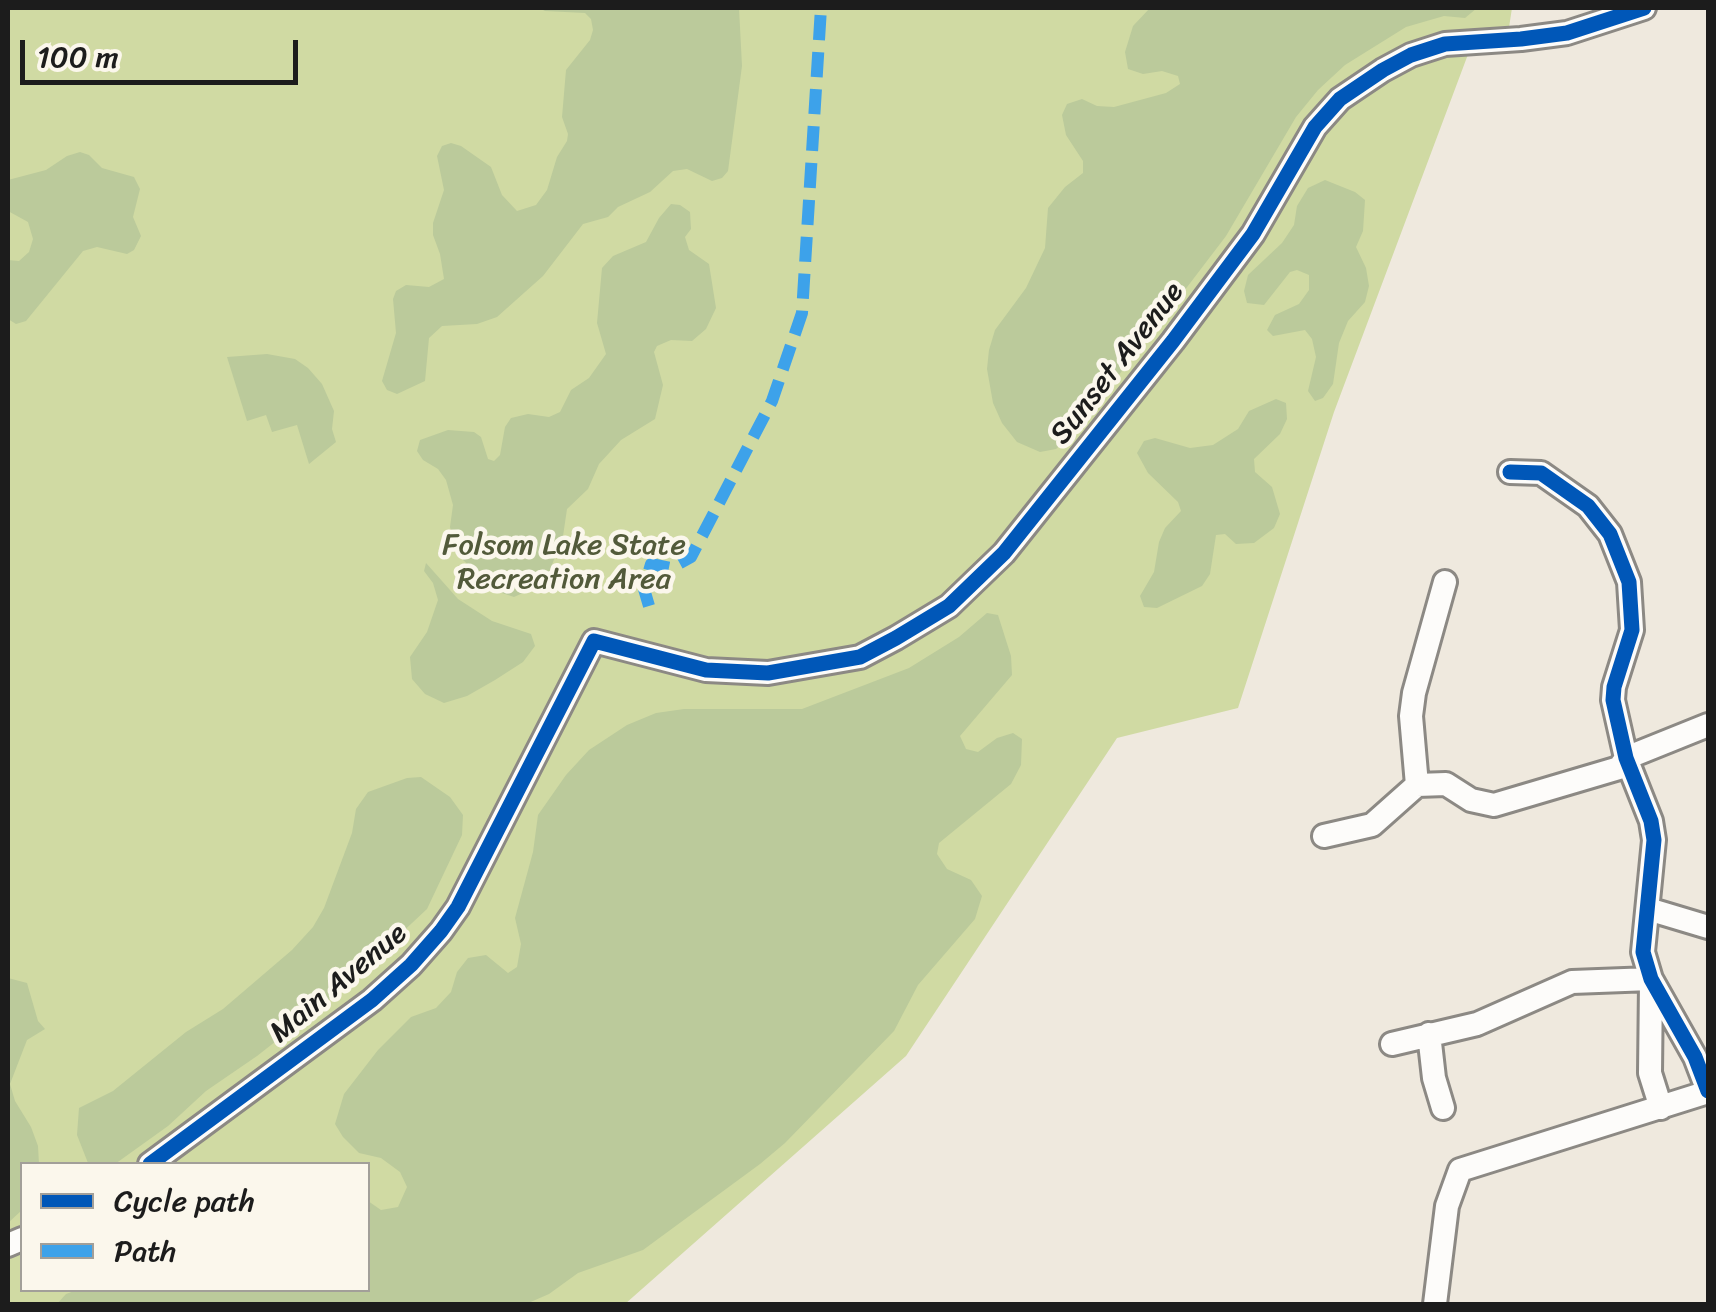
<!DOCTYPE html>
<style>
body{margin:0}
#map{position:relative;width:1716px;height:1312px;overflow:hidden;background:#efe9de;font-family:Sriracha,sans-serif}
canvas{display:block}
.frame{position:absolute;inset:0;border:10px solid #1c1c1c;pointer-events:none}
.legend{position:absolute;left:20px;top:1162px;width:350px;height:130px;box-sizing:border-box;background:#fbf7ec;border:2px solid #a29f99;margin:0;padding:12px 18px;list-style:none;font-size:30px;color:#1c1c1c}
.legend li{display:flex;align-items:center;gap:20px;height:50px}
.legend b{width:50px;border:2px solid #a29f99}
.scale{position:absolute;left:20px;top:40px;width:278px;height:45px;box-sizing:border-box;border:5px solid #1c1c1c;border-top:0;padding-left:12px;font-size:30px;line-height:35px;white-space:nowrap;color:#1c1c1c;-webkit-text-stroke:8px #fbf7ec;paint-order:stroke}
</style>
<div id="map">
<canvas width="1716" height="1312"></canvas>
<div class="frame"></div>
<ul class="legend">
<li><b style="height:12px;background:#0057b8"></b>Cycle path</li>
<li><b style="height:12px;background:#3da2ea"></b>Path</li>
</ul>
<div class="scale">100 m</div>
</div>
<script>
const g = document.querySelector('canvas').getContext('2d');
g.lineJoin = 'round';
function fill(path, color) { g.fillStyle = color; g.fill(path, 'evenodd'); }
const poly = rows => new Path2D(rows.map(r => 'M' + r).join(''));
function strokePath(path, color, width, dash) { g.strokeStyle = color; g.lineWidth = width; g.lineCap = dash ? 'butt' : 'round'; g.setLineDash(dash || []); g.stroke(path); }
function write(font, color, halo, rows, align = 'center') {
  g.font = font + ' Sriracha,sans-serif'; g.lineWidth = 9; g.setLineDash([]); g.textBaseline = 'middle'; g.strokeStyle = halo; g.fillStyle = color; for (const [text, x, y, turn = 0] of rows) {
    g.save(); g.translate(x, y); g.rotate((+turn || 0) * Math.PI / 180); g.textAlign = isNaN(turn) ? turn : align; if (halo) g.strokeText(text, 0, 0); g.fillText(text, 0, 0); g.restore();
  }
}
fill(poly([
 [8,8,1512,8,1508,34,1473,41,1334,412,1238,708,1117,738,906,1056,625,1304,8,1304],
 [22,1164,368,1164,368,1290,22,1290]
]), '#d0daa3');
fill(poly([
 [539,8,739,8,742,66,728,171,722,178,712,181,687,169,673,171,650,192,618,207,608,217,583,224,543,276,497,317,477,324,442,326,429,338,425,381,397,394,387,390,382,381,396,333,393,299,396,291,406,285,429,287,444,279,440,254,433,235,433,223,444,190,437,156,442,146,451,143,461,146,491,167,502,195,517,211,536,205,547,190,557,157,567,141,568,134,562,117,566,70,590,40,593,30,591,19,585,13,545,11],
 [1150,8,1477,8,1465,18,1444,16,1406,27,1345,65,1318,90,1296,117,1226,236,1165,316,1071,436,1056,449,1040,452,1017,442,1002,423,993,403,987,369,989,350,995,330,1026,288,1045,248,1048,208,1065,187,1083,173,1083,161,1066,135,1062,115,1067,104,1082,99,1097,106,1114,107,1166,93,1180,84,1178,76,1162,71,1143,74,1128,69,1125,52,1133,26],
 [80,152,89,155,102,168,134,177,140,189,133,217,141,236,134,250,127,254,97,247,83,251,26,321,16,324,8,319,8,260,19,261,29,252,33,239,28,222,8,211,8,180,46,170,67,156],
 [1325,180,1355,192,1365,200,1363,231,1356,247,1366,268,1369,286,1365,302,1348,321,1339,343,1333,384,1323,398,1315,401,1308,391,1316,357,1312,339,1305,330,1273,336,1267,330,1275,315,1299,304,1309,290,1309,275,1297,270,1290,272,1264,305,1247,303,1244,291,1248,275,1282,243,1294,225,1297,206,1308,188],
 [671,204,680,205,690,212,691,229,685,237,689,250,709,264,716,308,706,329,692,341,671,340,657,346,654,352,663,385,655,419,621,440,599,464,588,489,567,509,563,536,545,583,514,597,499,592,463,560,455,546,450,527,453,505,446,480,438,469,423,460,417,451,420,440,448,430,474,432,481,437,488,459,494,461,500,455,505,427,511,418,528,414,549,417,560,412,571,390,589,378,606,354,597,323,602,268,613,256,646,242,659,218],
 [267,354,295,359,308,368,322,384,334,411,332,429,336,442,309,464,297,425,272,432,266,415,247,421,227,357],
 [1276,399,1286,403,1287,419,1280,434,1254,459,1255,472,1272,487,1280,514,1274,528,1254,543,1236,544,1225,534,1216,535,1210,574,1202,586,1157,608,1144,607,1140,596,1154,572,1159,542,1165,528,1181,511,1178,502,1148,473,1137,453,1144,441,1155,438,1190,448,1213,445,1238,429,1249,411],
 [426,563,458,599,492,621,531,634,535,646,523,662,495,680,467,696,444,703,425,694,412,679,410,657,427,632,438,600,433,583,424,571],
 [987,613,998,615,1011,656,1012,675,960,736,966,749,978,752,997,738,1013,733,1022,739,1021,765,1011,784,939,843,937,854,947,869,971,880,982,896,975,919,918,985,894,1031,785,1143,760,1164,643,1250,578,1273,549,1294,526,1304,57,1304,66,1294,77,1290,368,1290,368,1201,381,1210,398,1207,407,1187,400,1172,381,1158,359,1153,343,1137,335,1124,344,1094,378,1050,411,1017,436,1008,451,992,457,972,468,958,486,955,508,973,517,967,521,944,515,918,533,852,538,815,566,775,589,750,627,725,656,713,684,709,802,709,909,668,959,637],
 [421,777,450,797,463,815,462,835,427,909,336,994,257,1056,206,1091,168,1126,115,1164,88,1163,77,1135,79,1108,113,1091,186,1032,223,1009,292,950,313,927,324,908,352,833,356,809,368,792,407,778],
 [8,978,27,983,38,1021,45,1029,27,1040,10,1084,15,1101,31,1127,38,1146,39,1164,22,1164,22,1210,8,1223]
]), '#bbca9b');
const minor = poly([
 [1510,472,1541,473,1588,506,1610,534,1629,582,1632,630,1614,687,1613,700,1626,758,1651,821,1654,840,1643,952,1651,979,1695,1057,1708,1091],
 [1417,785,1446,784,1471,800,1494,805,1619,768,1626,758,1708,725],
 [1417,785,1411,716,1414,693,1445,582],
 [1324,836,1372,825,1417,785],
 [1648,909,1708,927],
 [1651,983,1650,1073,1661,1108],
 [1429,1034,1434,1078,1443,1108],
 [1392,1044,1477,1024,1572,982,1651,979],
 [150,1164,372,1000,411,965,441,931,458,907,594,641,706,670,768,673,860,657,896,638,949,606,1004,553,1173,341,1253,234,1315,127,1340,99,1383,70,1411,55,1445,44,1521,39,1567,33,1644,8],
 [8,1245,22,1239],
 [1435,1304,1447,1206,1460,1170,1708,1092]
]);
strokePath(minor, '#8c8984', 28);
strokePath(minor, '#fdfcfa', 22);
strokePath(poly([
 [649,606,644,589,651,564,671,568,691,557,772,401,802,313,821,8]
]), '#3da2ea', 12, [25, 12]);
strokePath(poly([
 [1510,472,1541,473,1588,506,1610,534,1629,582,1632,630,1614,687,1613,700,1626,758,1651,821,1654,840,1643,952,1651,979,1695,1057,1708,1091],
 [150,1164,372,1000,411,965,441,931,458,907,594,641,706,670,768,673,860,657,896,638,949,606,1004,553,1173,341,1253,234,1315,127,1340,99,1383,70,1411,55,1445,44,1521,39,1567,33,1644,8]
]), '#0057b8', 15);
write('30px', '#1c1c1c', '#fbf7ec', [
 ["Sunset Avenue",1118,364,-52],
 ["Main Avenue",339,984,-40]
]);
write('30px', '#525a3a', '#fbf7ec', [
 ["Folsom Lake State",564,546],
 ["Recreation Area",564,580]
]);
</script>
